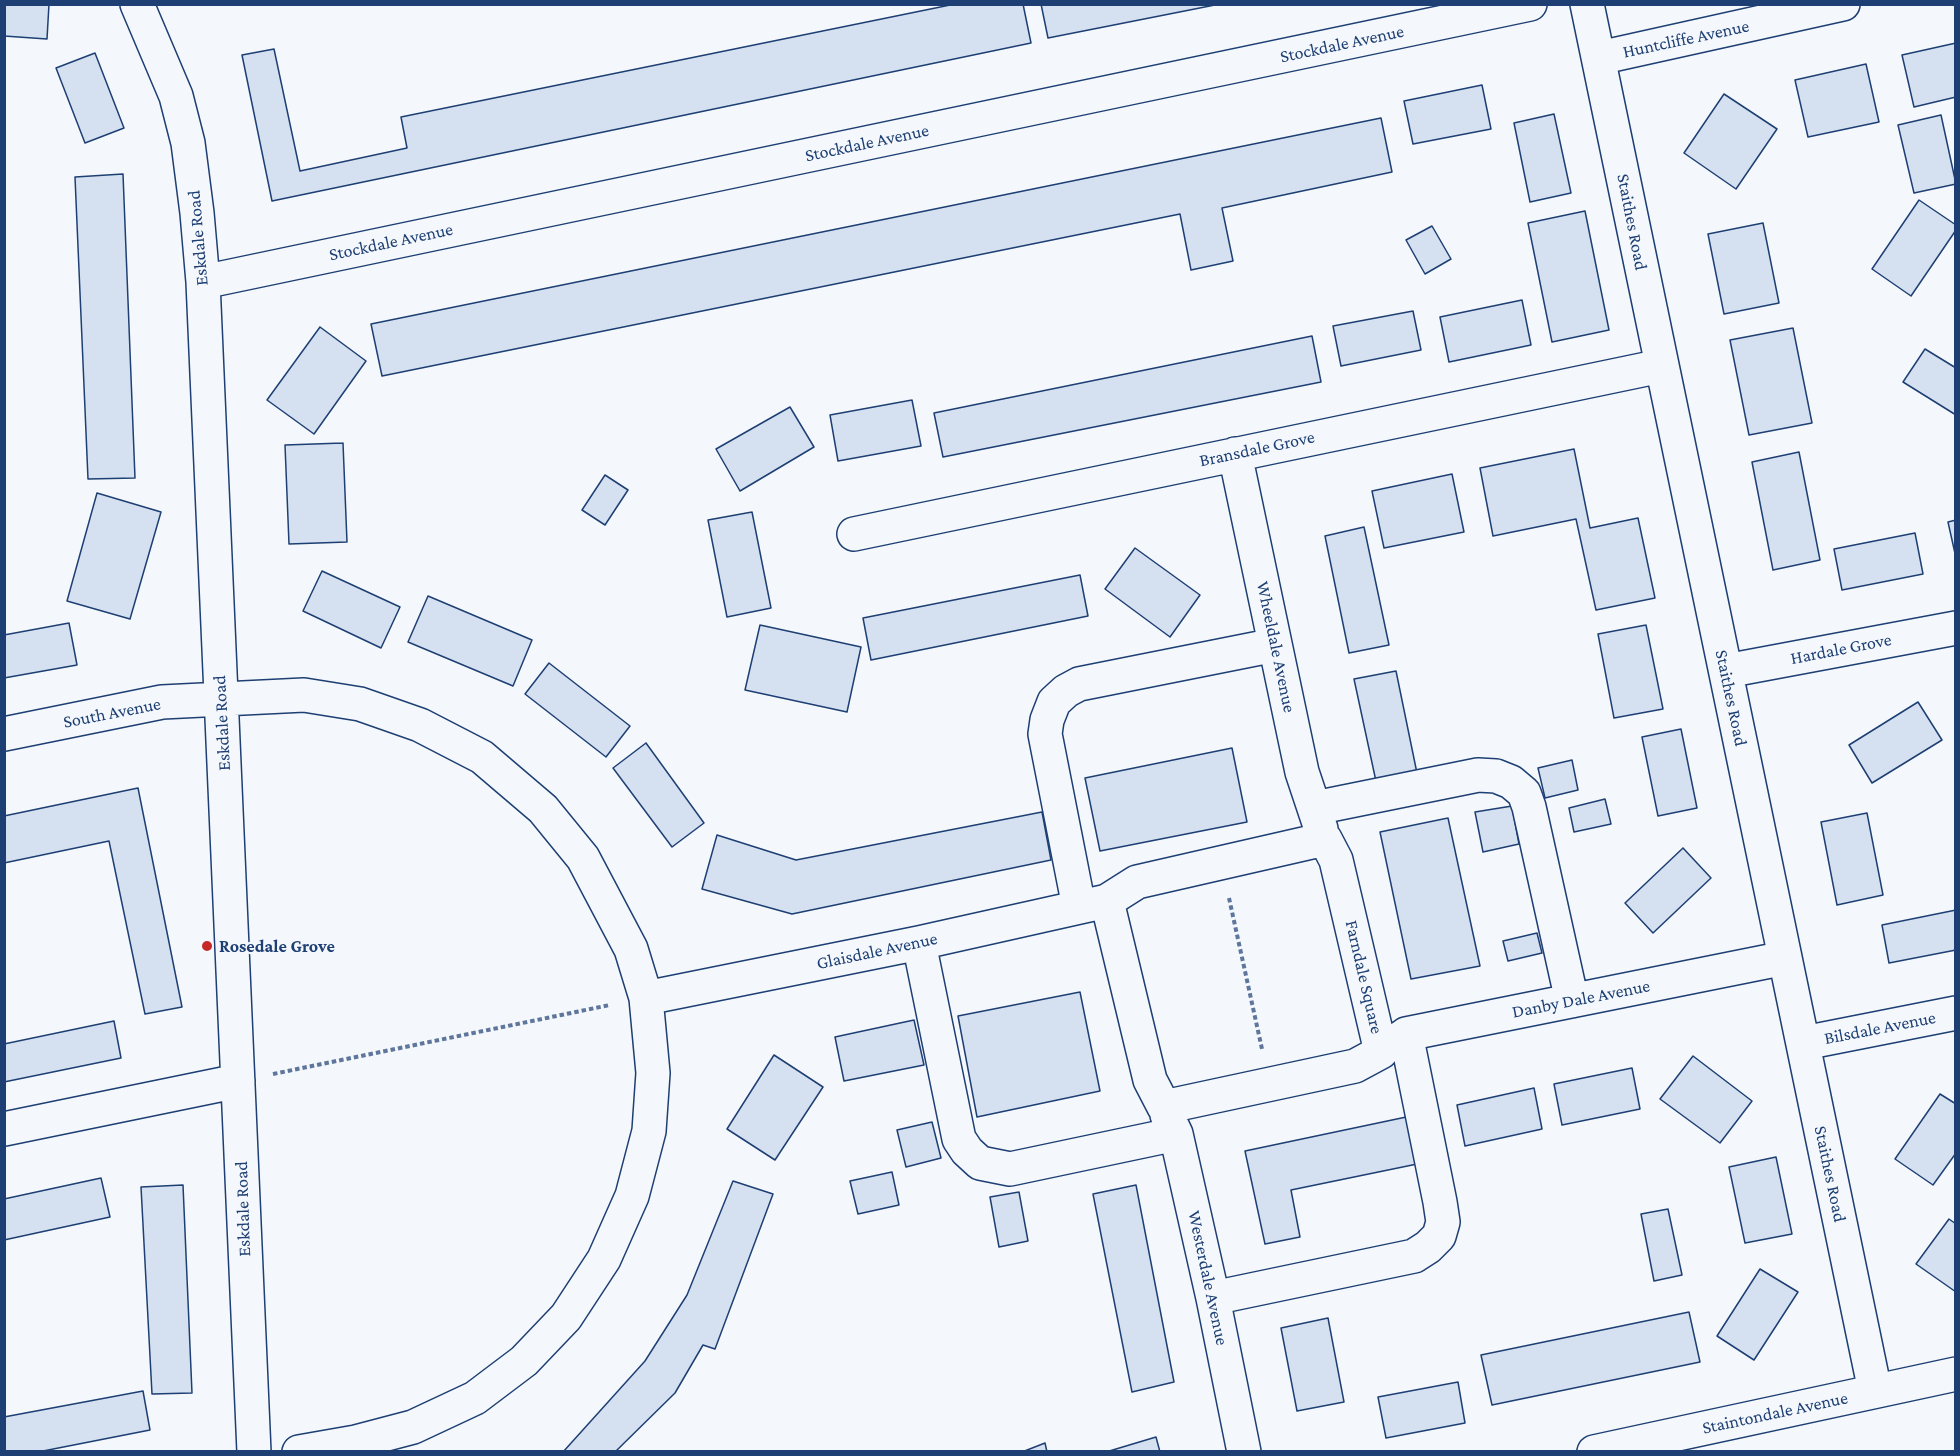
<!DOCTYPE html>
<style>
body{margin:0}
#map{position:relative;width:1960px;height:1456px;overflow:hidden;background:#f4f7fb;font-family:"Crimson Pro",serif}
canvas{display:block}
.frame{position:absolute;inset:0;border:6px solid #1d3f73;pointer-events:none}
</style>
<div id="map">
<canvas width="1960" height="1456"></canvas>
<div class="frame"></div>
</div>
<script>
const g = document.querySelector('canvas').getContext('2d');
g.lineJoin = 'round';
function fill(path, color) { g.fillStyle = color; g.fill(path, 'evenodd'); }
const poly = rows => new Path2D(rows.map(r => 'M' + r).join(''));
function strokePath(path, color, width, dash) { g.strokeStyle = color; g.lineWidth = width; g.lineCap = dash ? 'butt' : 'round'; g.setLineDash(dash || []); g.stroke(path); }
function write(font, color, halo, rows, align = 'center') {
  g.font = font + ' "Crimson Pro",serif'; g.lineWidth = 4.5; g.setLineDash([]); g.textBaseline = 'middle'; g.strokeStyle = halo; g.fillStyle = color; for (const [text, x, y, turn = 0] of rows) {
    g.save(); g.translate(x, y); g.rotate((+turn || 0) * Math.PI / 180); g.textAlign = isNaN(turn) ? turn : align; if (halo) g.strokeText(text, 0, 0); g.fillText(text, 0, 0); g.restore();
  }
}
const building = poly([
 [4,4,49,4,47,39,4,36,4,4],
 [955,4,1023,4,1031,43,272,201,242,55,274,49,300,171,407,148,401,117,955,4],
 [1041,4,1220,4,1048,38,1041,4],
 [1956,43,1956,97,1914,107,1902,55,1956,43],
 [95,53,124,128,85,143,56,68,95,53],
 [1866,64,1879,122,1808,137,1795,80,1866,64],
 [1482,85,1491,129,1413,144,1404,101,1482,85],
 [1724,94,1777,129,1736,189,1684,153,1724,94],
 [1554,114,1571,193,1530,202,1514,123,1554,114],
 [1941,115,1956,184,1914,193,1898,125,1941,115],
 [1381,118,1392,172,1222,208,1233,261,1191,270,1180,214,382,376,371,324,1381,118],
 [123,174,135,478,88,479,75,177,123,174],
 [1919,200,1956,225,1956,230,1911,296,1872,269,1919,200],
 [1585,211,1609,330,1552,342,1528,223,1585,211],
 [1763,223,1779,303,1724,314,1708,234,1763,223],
 [1432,226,1451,259,1425,274,1406,240,1432,226],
 [1522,300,1531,345,1449,362,1440,317,1522,300],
 [1413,311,1421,350,1341,366,1333,326,1413,311],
 [320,327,366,361,314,434,267,400,320,327],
 [1793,328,1812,423,1749,435,1730,340,1793,328],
 [1312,336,1321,382,943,457,934,413,1312,336],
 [1925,349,1956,368,1956,415,1903,382,1925,349],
 [912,400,921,446,838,461,830,415,912,400],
 [790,407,814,447,740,491,716,449,790,407],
 [343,443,347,542,289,544,285,445,343,443],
 [1574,449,1590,528,1638,518,1655,598,1596,610,1576,519,1493,536,1480,468,1574,449],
 [1799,452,1820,560,1773,570,1752,462,1799,452],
 [1452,474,1464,532,1384,548,1372,491,1452,474],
 [605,475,628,490,605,525,582,510,605,475],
 [97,493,161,512,130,619,67,601,97,493],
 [752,512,771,608,727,617,708,520,752,512],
 [1956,520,1956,558,1948,522,1956,520],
 [1364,527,1389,645,1349,653,1325,536,1364,527],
 [1915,533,1923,574,1842,590,1834,549,1915,533],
 [1135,548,1200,595,1170,637,1105,589,1135,548],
 [322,571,400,607,381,648,303,611,322,571],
 [1080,575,1088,616,871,660,863,618,1080,575],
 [428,596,532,640,513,686,408,642,428,596],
 [69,623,77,665,4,678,4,635,69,623],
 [760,625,861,647,847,712,745,690,760,625],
 [1646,625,1663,709,1614,718,1598,634,1646,625],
 [549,663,630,726,606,757,525,694,549,663],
 [1396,671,1418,778,1377,786,1354,679,1396,671],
 [1918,702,1942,740,1872,783,1849,745,1918,702],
 [1681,729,1697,808,1658,816,1642,737,1681,729],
 [646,743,704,823,672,847,613,768,646,743],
 [1232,748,1247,822,1100,851,1085,778,1232,748],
 [1572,760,1578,790,1545,798,1538,768,1572,760],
 [138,788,182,1007,145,1014,109,841,4,863,4,816,138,788],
 [1605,799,1611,824,1574,832,1569,808,1605,799],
 [1512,806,1519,844,1483,852,1475,812,1512,806],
 [1042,812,1051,860,792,914,702,889,717,835,796,860,1042,812],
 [1867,813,1883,895,1837,905,1821,822,1867,813],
 [1448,818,1480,966,1411,979,1380,832,1448,818],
 [1683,848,1711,878,1653,933,1625,903,1683,848],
 [1956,910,1956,950,1889,963,1882,925,1956,910],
 [1537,933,1542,953,1508,961,1503,941,1537,933],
 [1080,992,1100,1091,977,1117,958,1016,1080,992],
 [914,1020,924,1065,844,1081,835,1037,914,1020],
 [114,1021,121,1058,4,1082,4,1044,114,1021],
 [774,1055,823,1087,775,1160,727,1129,774,1055],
 [1693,1056,1752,1101,1720,1143,1660,1099,1693,1056],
 [1632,1068,1640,1109,1562,1125,1554,1084,1632,1068],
 [1534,1088,1542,1129,1465,1146,1457,1105,1534,1088],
 [1940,1094,1956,1104,1956,1153,1933,1185,1895,1159,1940,1094],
 [1411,1116,1422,1163,1291,1190,1300,1237,1265,1244,1245,1151,1411,1116],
 [932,1122,941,1158,906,1167,897,1130,932,1122],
 [1776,1157,1792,1234,1745,1243,1729,1167,1776,1157],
 [892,1172,899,1205,858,1214,850,1181,892,1172],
 [101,1178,110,1217,4,1240,4,1199,101,1178],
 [733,1181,773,1194,715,1349,703,1345,675,1393,615,1452,563,1452,645,1361,687,1295,733,1181],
 [183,1185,192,1393,152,1394,141,1187,183,1185],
 [1136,1185,1174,1382,1132,1392,1093,1194,1136,1185],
 [1019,1192,1028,1241,999,1247,990,1197,1019,1192],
 [1668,1209,1682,1275,1654,1281,1641,1214,1668,1209],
 [1949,1219,1956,1224,1956,1292,1916,1264,1949,1219],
 [1760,1269,1798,1292,1754,1360,1717,1336,1760,1269],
 [1689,1312,1700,1362,1492,1405,1481,1355,1689,1312],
 [1328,1318,1344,1402,1297,1411,1281,1328,1328,1318],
 [1458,1382,1465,1423,1386,1438,1378,1397,1458,1382],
 [143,1391,150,1430,38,1452,4,1452,4,1417,143,1391],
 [1156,1437,1160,1452,1106,1452,1156,1437],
 [1045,1443,1047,1452,1022,1452,1045,1443]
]);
fill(building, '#d5e0f0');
strokePath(building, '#1d3f73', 1.5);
const minor = poly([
 [137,4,176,96,188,143,197,213,203,282,254,1452],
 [1587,4,1875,1391],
 [1599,58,1843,4],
 [203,282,1530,4],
 [1235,454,1302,772,1321,829],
 [854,534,1661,366],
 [1726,671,1956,628],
 [4,734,162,702,304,695,360,704,420,725,482,757,543,809,583,858,631,949,646,998,653,1073,649,1131,632,1196,604,1259,566,1317,524,1361,475,1398,413,1427,356,1442,299,1452],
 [1315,808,1478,775,1496,776,1511,782,1524,793,1529,807,1572,1001],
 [1079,907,1045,734,1047,720,1054,702,1066,691,1079,684,1275,645],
 [919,943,959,1139,967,1151,980,1163,1010,1169,1176,1134],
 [646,998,919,943,1107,901,1137,882,1325,839,1336,860,1381,1052,1355,1066,1164,1107,1150,1080,1107,901],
 [1804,1043,1956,1013],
 [1387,1047,1406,1034,1785,958],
 [1167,1115,1176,1134,1213,1298,1244,1452],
 [4,1129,238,1081],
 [1213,1298,1414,1256,1428,1247,1439,1236,1443,1222,1440,1202,1406,1034],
 [1594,1452,1956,1374]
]);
strokePath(minor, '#1d3f73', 36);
strokePath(poly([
 [1229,898,1262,1049],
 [273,1074,610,1005]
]), '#5e769c', 4, [4.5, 3]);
strokePath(minor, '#f4f7fb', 33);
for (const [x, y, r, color] of [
 [207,946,6,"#c62828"]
]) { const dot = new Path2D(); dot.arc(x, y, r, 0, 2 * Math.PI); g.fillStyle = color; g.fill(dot); strokePath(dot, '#f4f7fb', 2); }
write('18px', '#1d3f73', '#f4f7fb', [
 ["Huntcliffe Avenue",1686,39,-12],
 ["Stockdale Avenue",1342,44,-12],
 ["Stockdale Avenue",867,143,-12],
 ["Staithes Road",1632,222,79],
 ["Eskdale Road",198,238,-95],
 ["Stockdale Avenue",391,242,-12],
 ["Bransdale Grove",1257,449,-12],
 ["Wheeldale Avenue",1276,647,78],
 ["Hardale Grove",1841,649,-11],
 ["Staithes Road",1731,698,78],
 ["South Avenue",112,713,-11],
 ["Eskdale Road",222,723,-93],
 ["Glaisdale Avenue",877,951,-12],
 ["Farndale Square",1364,977,77],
 ["Danby Dale Avenue",1581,999,-11],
 ["Bilsdale Avenue",1880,1028,-11],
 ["Staithes Road",1830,1174,78],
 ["Eskdale Road",243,1209,-92],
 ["Westerdale Avenue",1208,1278,78],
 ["Staintondale Avenue",1775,1413,-12]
]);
write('bold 18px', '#1d3f73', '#f4f7fb', [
 ["Rosedale Grove",219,946]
], 'left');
</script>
